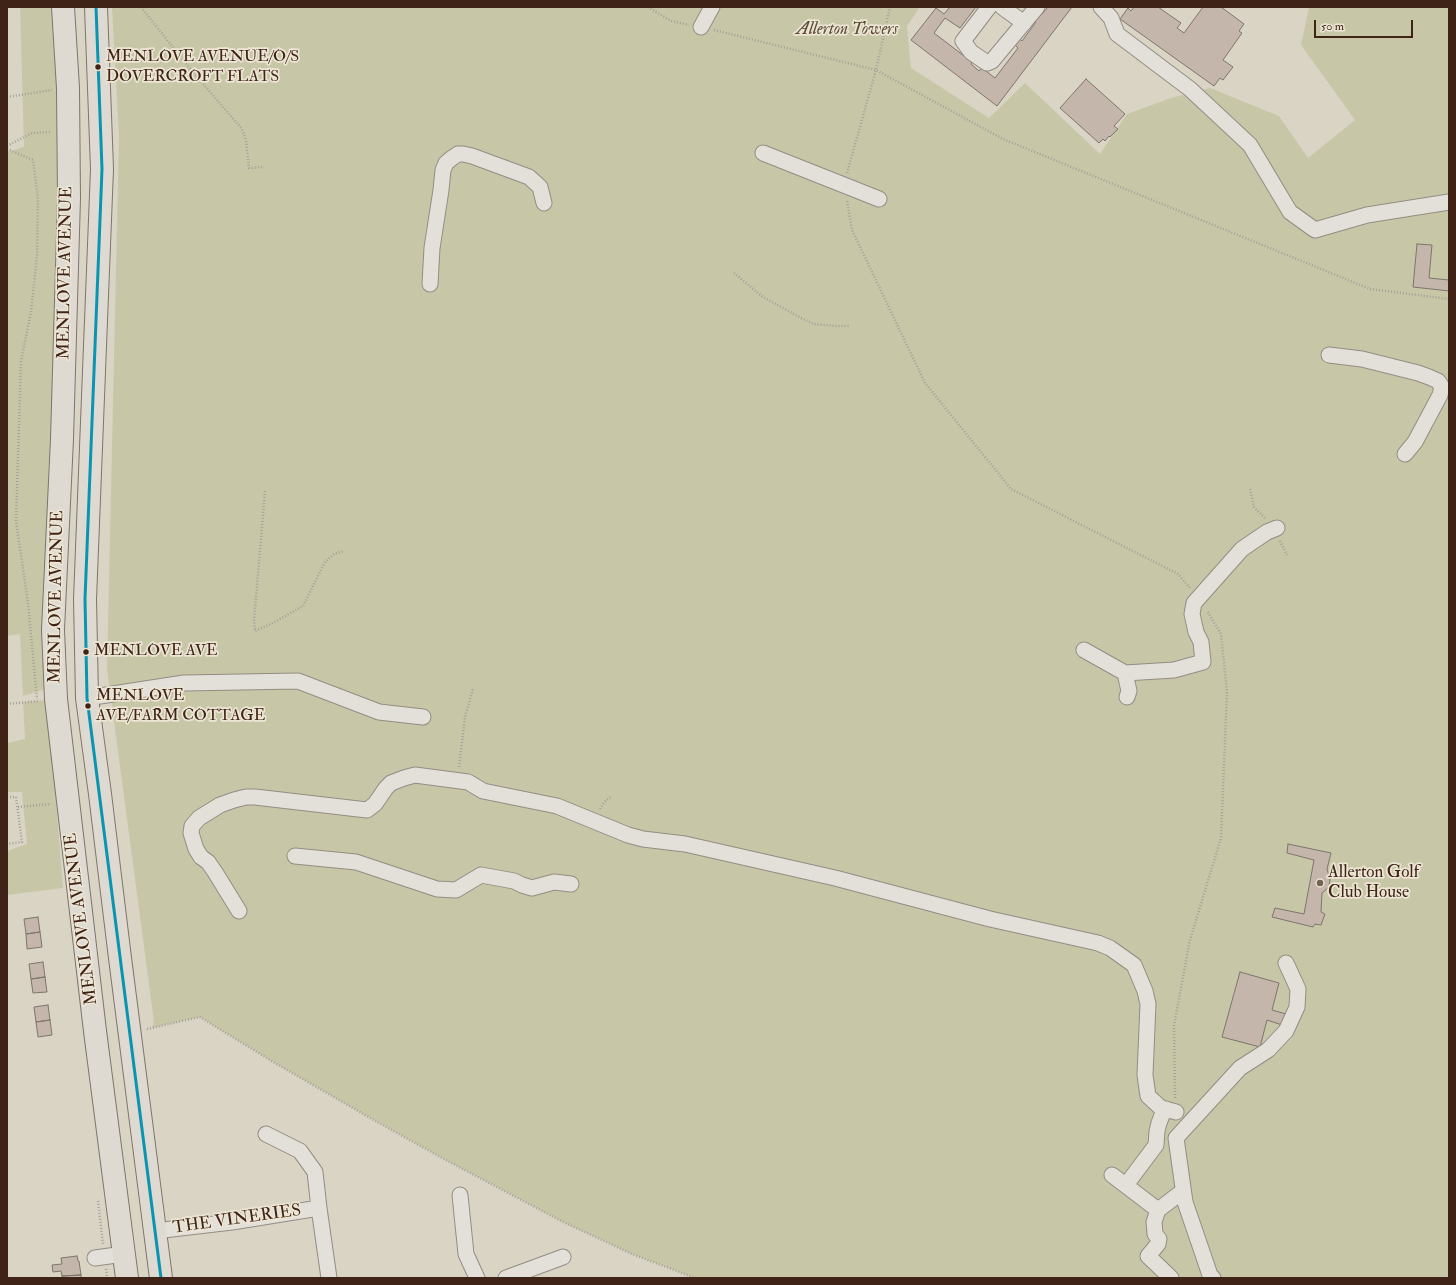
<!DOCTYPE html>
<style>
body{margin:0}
#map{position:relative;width:1456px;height:1285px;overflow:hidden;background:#dad4c5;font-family:"IM FELL Double Pica",serif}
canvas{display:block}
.frame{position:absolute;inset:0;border:8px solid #3e2316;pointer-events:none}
.scale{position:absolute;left:1314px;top:20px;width:99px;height:18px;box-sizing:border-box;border:2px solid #3e2316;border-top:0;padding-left:5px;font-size:12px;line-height:14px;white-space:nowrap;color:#3e2316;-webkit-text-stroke:3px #ece5d4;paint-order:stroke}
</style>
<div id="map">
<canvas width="1456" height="1285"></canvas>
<div class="frame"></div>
<div class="scale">50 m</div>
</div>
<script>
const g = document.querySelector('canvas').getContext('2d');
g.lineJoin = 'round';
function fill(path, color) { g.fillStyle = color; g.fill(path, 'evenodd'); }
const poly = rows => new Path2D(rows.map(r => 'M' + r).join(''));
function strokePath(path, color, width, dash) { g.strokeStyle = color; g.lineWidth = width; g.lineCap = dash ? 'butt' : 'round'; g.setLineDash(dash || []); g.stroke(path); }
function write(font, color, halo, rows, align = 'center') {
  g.font = font + ' "IM FELL Double Pica",serif'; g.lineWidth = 3.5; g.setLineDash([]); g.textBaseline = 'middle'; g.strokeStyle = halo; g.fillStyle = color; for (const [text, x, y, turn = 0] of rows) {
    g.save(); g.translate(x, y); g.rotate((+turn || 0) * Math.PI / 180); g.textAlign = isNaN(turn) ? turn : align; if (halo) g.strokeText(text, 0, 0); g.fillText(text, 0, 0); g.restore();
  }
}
fill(poly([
 [20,7,55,7,59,182,48,542,49,688,23,696,20,634,7,636,7,152,24,147],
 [112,7,920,7,907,26,911,68,989,118,1025,83,1100,154,1127,114,1171,98,1210,88,1279,116,1308,158,1355,120,1301,45,1309,7,1449,7,1449,1278,695,1278,632,1254,563,1222,442,1158,370,1118,273,1062,200,1017,152,1028,154,1022,107,669,119,136],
 [48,700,63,888,7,895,7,851,27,844,22,792,7,792,7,743,25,739,23,702]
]), '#c7c7a7');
const building = poly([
 [950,7,976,7,960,28,945,18,934,33,972,62,971,64,979,71,982,68,995,78,1018,48,1014,44,1019,38,1022,41,1036,22,1034,20,1040,13,1042,14,1048,7,1072,7,997,106,911,40,936,8,944,14,950,7],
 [1134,7,1158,7,1181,23,1177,28,1184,33,1203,7,1221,7,1244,24,1239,31,1242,33,1223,60,1233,67,1223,80,1220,78,1214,86,1120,19,1128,8,1131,11,1134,7],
 [1086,79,1125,114,1114,126,1118,129,1110,137,1109,136,1105,141,1103,139,1099,143,1060,108,1086,79],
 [1417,244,1432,245,1429,278,1449,280,1449,291,1413,287,1417,244],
 [1288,844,1331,853,1327,869,1330,879,1329,887,1322,893,1321,912,1325,914,1321,925,1315,924,1313,927,1272,917,1275,908,1304,914,1314,860,1287,853,1288,844],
 [38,917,40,932,26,934,24,919,38,917],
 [40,932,42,947,27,949,26,934,40,932],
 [43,962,45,977,31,979,29,964,43,962],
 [1240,972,1279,983,1272,1010,1286,1014,1282,1025,1267,1020,1260,1047,1222,1037,1240,972],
 [45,977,47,992,33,993,31,979,45,977],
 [48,1005,50,1020,36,1022,34,1007,48,1005],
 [50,1020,52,1035,38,1037,36,1022,50,1020],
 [77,1256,78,1261,79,1261,81,1275,62,1276,61,1271,53,1272,52,1265,62,1264,61,1258,77,1256],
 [81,1275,81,1278,62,1278,62,1276,81,1275]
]);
fill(building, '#c5b6ab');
strokePath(building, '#7d756c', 1);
const minor = poly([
 [989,7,963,41,971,52,987,63,992,61,1037,7],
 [1002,7,1024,23],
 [1101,7,1111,18,1117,34,1190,89,1250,145,1290,212,1315,230,1367,215,1449,202],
 [701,27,712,7],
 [763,153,879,199],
 [430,284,432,248,441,190,443,170,446,163,452,158,458,154,463,154,472,156,529,177,540,187,544,203],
 [1329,355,1362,359,1418,373,1429,377,1438,381,1442,387,1440,395,1415,442,1405,454],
 [1084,650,1125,673,1174,670,1203,662,1201,642,1196,632,1192,614,1194,603,1242,549,1267,532,1277,528],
 [1125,673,1129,691,1127,697],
 [87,698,184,683,298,681,379,712,423,717],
 [295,856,356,862,437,889,456,890,481,875,514,881,522,885,532,888,554,882,571,884],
 [239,911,215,872,208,862,201,857,196,849,191,833,192,826,199,818,220,805,234,800,246,797,255,797,367,810,375,804,386,788,391,783,404,778,415,775,468,782,483,791,557,806,628,835,643,839,685,844,835,878,990,919,1098,943,1110,948,1134,965,1145,991,1148,1004,1145,1075,1148,1096,1161,1108,1176,1112],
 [266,1134,300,1151,315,1172,319,1208],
 [1112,1175,1158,1210,1183,1191],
 [1126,1185,1156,1145,1157,1131,1159,1123,1162,1115,1166,1109],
 [460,1195,466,1254,477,1278],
 [1158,1210,1154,1222,1155,1234,1159,1239,1158,1244,1148,1256,1171,1278],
 [155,1231,232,1222,319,1208,329,1278],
 [95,1258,124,1254],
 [506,1278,563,1257],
 [1213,1278,1210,1275,1185,1202,1176,1138,1240,1068,1268,1050,1286,1031,1297,1007,1298,989,1286,963]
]);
const highway = poly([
 [63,7,68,88,69,198,62,439,53,630,56,699,95,1031,127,1278],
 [96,7,102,169,85,599,87,698,100,794,120,958,161,1278]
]);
strokePath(minor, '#948c83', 17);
strokePath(highway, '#7d756c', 24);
strokePath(poly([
 [141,7,187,65,242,129,246,140,249,168,264,167],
 [648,7,671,21,689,25],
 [714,30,876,70,1003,139,1370,289,1449,299],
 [7,97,52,90],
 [7,146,32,133,51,132],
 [7,149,33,160,38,199,37,256,31,312,21,361,16,521,28,603,37,699],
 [847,173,876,70,890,7],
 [847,201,852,230,925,383,1011,489,1178,574,1190,588],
 [734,273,763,297,803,319,814,324,836,326,849,326],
 [1250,489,1254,507,1265,518],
 [265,491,254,621,255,631,271,624,303,606,325,562,334,554,343,551],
 [1280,541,1287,555],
 [7,704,40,701],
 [459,767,465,717,473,689],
 [7,797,16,797,22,842,7,844],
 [18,807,51,804],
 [600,809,604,802,612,796],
 [147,1029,200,1017,273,1062,370,1118,442,1158,563,1222,632,1254,695,1278],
 [1175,1098,1174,1025,1190,940,1221,838,1227,692,1221,634,1207,611],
 [98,1201,103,1244],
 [106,1269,107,1278]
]), '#a5a09a', 2.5, [1, 2]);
strokePath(minor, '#e2e0d9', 15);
strokePath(highway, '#dedad2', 22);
strokePath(poly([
 [96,7,102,169,85,599,87,698,161,1278]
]), '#0995b2', 3);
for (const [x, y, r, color] of [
 [98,67,3.5,"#3e2316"],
 [86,652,3.5,"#3e2316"],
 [88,706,3.5,"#3e2316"],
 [1320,883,4,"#756153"]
]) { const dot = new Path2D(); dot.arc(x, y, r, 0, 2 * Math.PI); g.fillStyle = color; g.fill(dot); strokePath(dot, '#ece5d4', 1.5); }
write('16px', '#3e2316', '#ece5d4', [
 ["MENLOVE AVENUE/O/S",106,58],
 ["DOVERCROFT FLATS",106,78],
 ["MENLOVE AVE",94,652],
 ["MENLOVE",96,697],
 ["AVE/FARM COTTAGE",96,717]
], 'left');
write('italic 17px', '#5c4a34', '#ece5d4', [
 ["Allerton Towers",847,30]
]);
write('17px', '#3e2316', '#ece5d4', [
 ["MENLOVE AVENUE",66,273,-89],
 ["MENLOVE AVENUE",57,597,-89],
 ["MENLOVE AVENUE",82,919,-97],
 ["THE VINERIES",237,1220,-8]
]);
write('17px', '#3e2316', '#ece5d4', [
 ["Allerton Golf",1328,873],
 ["Club House",1328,893]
], 'left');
</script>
